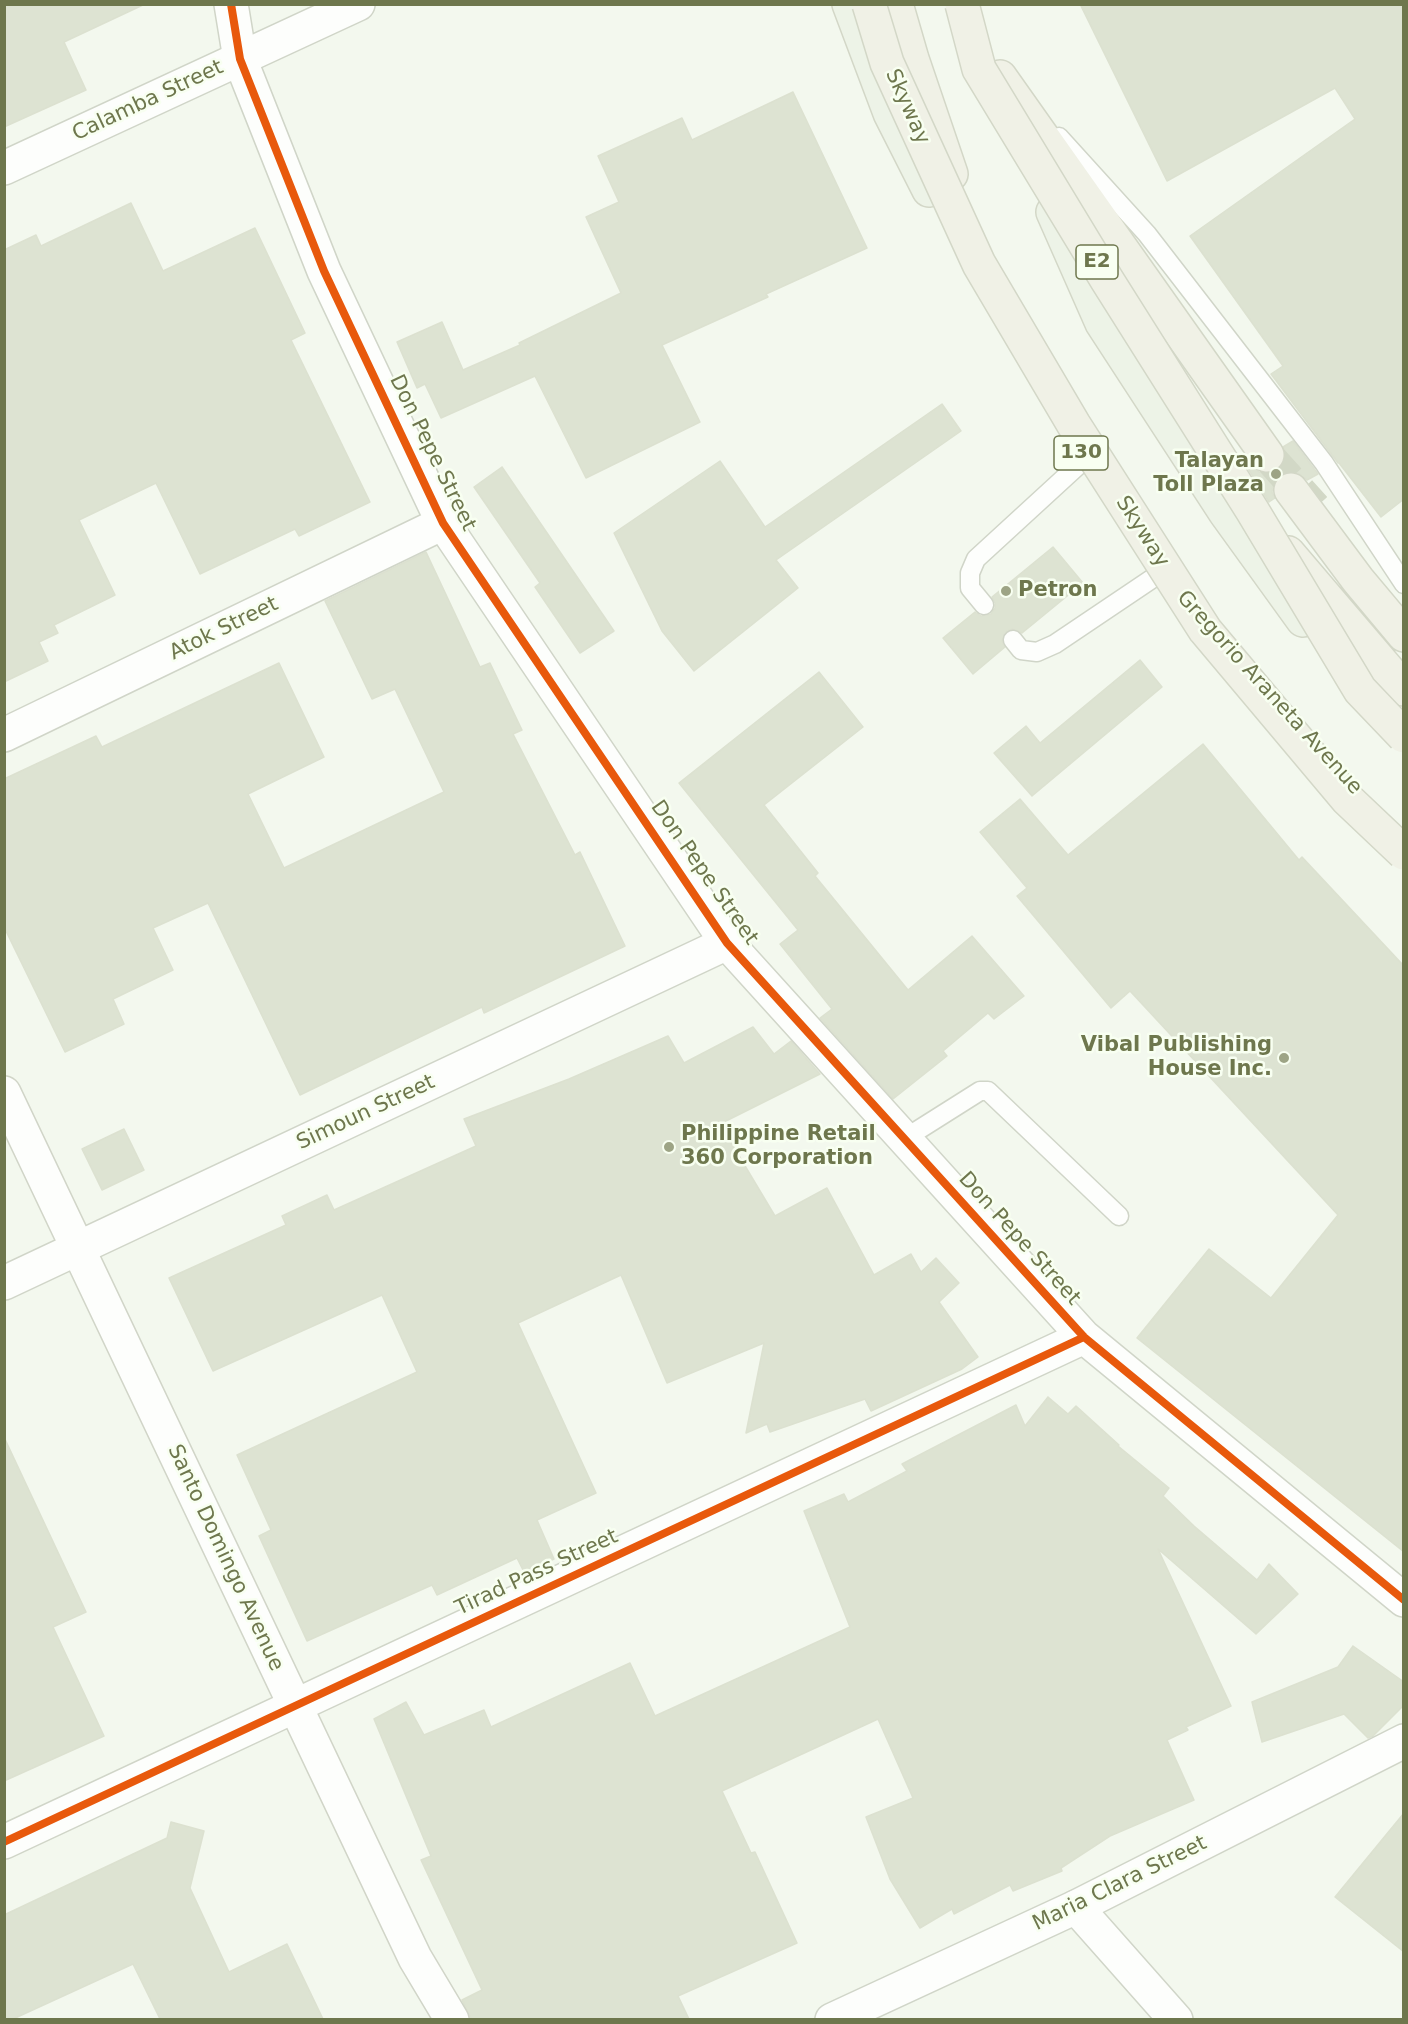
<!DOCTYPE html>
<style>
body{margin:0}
#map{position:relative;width:1408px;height:2024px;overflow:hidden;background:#f3f8ee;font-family:"DejaVu Sans",sans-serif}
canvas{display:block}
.frame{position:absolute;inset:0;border:6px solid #6e774d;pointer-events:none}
</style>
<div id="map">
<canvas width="1408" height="2024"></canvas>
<div class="frame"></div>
</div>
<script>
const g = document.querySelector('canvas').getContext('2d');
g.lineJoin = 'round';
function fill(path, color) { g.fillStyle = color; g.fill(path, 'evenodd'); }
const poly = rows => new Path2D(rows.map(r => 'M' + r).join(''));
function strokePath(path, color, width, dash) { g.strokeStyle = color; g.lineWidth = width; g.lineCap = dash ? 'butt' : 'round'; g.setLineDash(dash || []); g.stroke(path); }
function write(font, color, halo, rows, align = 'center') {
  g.font = font + ' "DejaVu Sans",sans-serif'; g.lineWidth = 5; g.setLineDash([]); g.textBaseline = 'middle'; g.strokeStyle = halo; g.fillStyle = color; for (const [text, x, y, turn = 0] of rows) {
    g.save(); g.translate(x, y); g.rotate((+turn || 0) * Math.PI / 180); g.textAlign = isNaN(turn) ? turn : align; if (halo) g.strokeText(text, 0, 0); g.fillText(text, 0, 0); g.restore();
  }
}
const building = poly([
 [4,4,145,4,64,42,86,90,4,127,4,4],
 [1080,4,1404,4,1404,499,1381,517,1339,463,1338,463,1271,374,1283,366,1190,236,1355,119,1335,88,1167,181,1080,4],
 [793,92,867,248,766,294,768,297,662,345,700,422,586,478,535,376,441,418,425,384,417,388,397,342,442,322,463,370,520,345,519,343,621,293,586,217,619,202,598,156,682,118,692,140,793,92],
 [131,203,163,271,255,228,305,333,291,340,370,502,299,536,295,529,200,574,156,483,79,520,115,595,54,625,58,633,39,642,48,661,4,682,4,250,36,235,41,246,131,203],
 [942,404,961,431,776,560,798,588,694,671,662,631,614,533,720,461,765,527,942,404],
 [1293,441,1318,474,1307,480,1298,473,1288,472,1280,475,1274,483,1272,492,1275,498,1269,502,1247,467,1251,465,1259,472,1268,474,1277,471,1284,462,1286,454,1283,447,1293,441],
 [502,467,614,631,580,653,535,587,540,583,474,487,502,467],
 [1053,547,1083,583,1022,633,1012,629,1006,632,1002,641,1005,647,973,674,943,638,975,612,981,616,991,614,995,608,995,603,992,597,1053,547],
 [426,552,480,667,490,663,522,730,513,734,575,855,580,852,625,946,484,1013,482,1007,300,1095,208,903,153,928,173,970,113,999,124,1024,65,1052,4,927,4,779,96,736,102,747,279,663,324,757,248,794,284,868,444,792,395,689,372,699,325,601,426,552],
 [1140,660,1162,687,1032,796,994,753,1026,726,1040,743,1140,660],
 [819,672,863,727,764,805,818,873,815,876,908,990,972,936,1024,996,994,1019,988,1013,943,1051,947,1056,893,1099,820,1018,832,1009,780,944,798,930,679,783,819,672],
 [1203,744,1299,860,1302,857,1404,966,1404,1552,1137,1338,1209,1249,1271,1298,1338,1215,1130,991,1111,1008,1017,896,1027,888,980,832,1020,799,1068,855,1203,744],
 [753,1027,774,1054,791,1041,820,1074,720,1124,775,1216,827,1188,874,1275,911,1254,921,1272,936,1258,959,1283,939,1302,978,1357,962,1369,871,1411,865,1399,770,1432,767,1424,746,1433,764,1343,667,1383,621,1275,518,1323,596,1493,537,1520,554,1559,524,1572,517,1558,437,1595,432,1585,307,1641,259,1536,271,1530,237,1455,417,1372,382,1295,213,1371,169,1278,286,1225,282,1216,327,1195,334,1210,476,1146,464,1119,569,1079,668,1036,684,1063,753,1027],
 [124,1129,144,1170,102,1190,82,1149,124,1129],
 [1048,1397,1068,1414,1076,1406,1119,1445,1118,1446,1169,1488,1163,1496,1194,1526,1257,1580,1269,1564,1298,1594,1256,1634,1158,1549,1231,1706,1186,1727,1188,1730,1167,1740,1194,1800,1110,1836,1061,1868,1062,1871,1013,1891,1010,1885,954,1914,952,1909,920,1928,890,1879,866,1817,913,1798,878,1719,722,1791,751,1853,755,1852,797,1943,678,1996,689,2019,471,2019,462,2000,482,1990,421,1860,431,1856,374,1719,406,1702,424,1735,484,1710,491,1727,630,1663,655,1716,850,1627,804,1511,844,1494,848,1502,907,1471,902,1464,1016,1405,1025,1426,1048,1397],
 [4,1437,86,1612,53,1627,104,1736,4,1781,4,1437],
 [1353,1646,1404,1682,1404,1705,1373,1736,1368,1738,1344,1714,1262,1742,1252,1702,1338,1667,1353,1646],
 [1404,1813,1404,1952,1335,1897,1404,1813],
 [171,1822,204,1831,190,1888,229,1972,287,1944,323,2019,160,2019,133,1964,13,2019,4,2019,4,1915,167,1838,171,1822]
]);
fill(building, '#dde3d2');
strokePath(building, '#dce1d0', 1.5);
strokePath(poly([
 [1267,455,1315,508]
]), '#d2d8c6', 33, [33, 16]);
const service = poly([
 [1059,137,1147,234,1324,463,1404,584],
 [984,605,970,588,970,573,976,559,1085,459],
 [1013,640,1021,650,1037,652,1055,644,1162,572],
 [904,1139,980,1091,988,1091,1119,1216]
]);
const minor = poly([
 [231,4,240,59,324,271,443,523,727,943,1084,1337,1404,1600],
 [4,735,443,523],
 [4,1283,727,943],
 [4,1842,1084,1337],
 [1076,1907,1176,2020]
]);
const tertiary = poly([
 [4,168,358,4],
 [832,2020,1076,1907,1404,1741]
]);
const secondary = poly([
 [4,1093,415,1958,452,2020]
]);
const primary = poly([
 [849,4,890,113,929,190],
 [1053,212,1102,323,1225,512,1303,620]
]);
const motorway = poly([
 [896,4,912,59,951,174],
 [1000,77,1267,455],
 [1291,490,1358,580,1404,635],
 [1288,553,1404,689]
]);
strokePath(service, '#d0d5c8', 21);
strokePath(minor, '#d0d5c8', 36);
strokePath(tertiary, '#d0d5c8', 36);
strokePath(secondary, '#d1d5c8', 36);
strokePath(primary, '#d3d7c7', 36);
strokePath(motorway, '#d3d7c7', 36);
strokePath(service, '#fdfefc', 18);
strokePath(minor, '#fdfefc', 33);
strokePath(tertiary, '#fdfefc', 33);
strokePath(secondary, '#fdfefc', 33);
strokePath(primary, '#edf3e7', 33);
strokePath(motorway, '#f0f1e6', 33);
const motorwayBridge = poly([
 [869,4,887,63,979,264,1074,425,1205,630,1347,799,1404,853],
 [962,4,979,69,1107,280,1252,510,1360,690,1404,736]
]);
strokePath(motorwayBridge, '#d3d7c7', 36, []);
strokePath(motorwayBridge, '#f0f1e6', 33);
strokePath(poly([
 [231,4,240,59,324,271,443,523,727,943,1084,1337,1404,1600],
 [4,1842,1084,1337]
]), '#e8590c', 8);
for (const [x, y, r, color] of [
 [1276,474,6,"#9da485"],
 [1006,591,6,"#9da485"],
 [1284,1058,6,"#9da485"],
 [669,1147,6,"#9da485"]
]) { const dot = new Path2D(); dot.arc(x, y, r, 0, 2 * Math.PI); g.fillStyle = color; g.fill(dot); strokePath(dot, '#f8fff1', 2); }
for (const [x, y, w] of [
 [1097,262,42],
 [1081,453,54]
]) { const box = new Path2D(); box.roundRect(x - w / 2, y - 17, w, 34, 4.5); g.fillStyle = '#f8fff1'; g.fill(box); strokePath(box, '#6e774d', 1.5); }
write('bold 20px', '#6e774d', null, [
 ["E2",1097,262],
 ["130",1081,453]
]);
write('21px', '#6e774d', '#f8fff1', [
 ["Calamba Street",148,101,-25],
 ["Skyway",907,107,66],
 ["Don Pepe Street",432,453,64],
 ["Skyway",1142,532,57],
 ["Atok Street",224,629,-26],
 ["Gregorio Araneta Avenue",1269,693,48],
 ["Don Pepe Street",704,873,55],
 ["Simoun Street",366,1113,-25],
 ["Don Pepe Street",1019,1239,48],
 ["Santo Domingo Avenue",225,1558,65],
 ["Tirad Pass Street",537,1573,-25],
 ["Maria Clara Street",1120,1884,-26]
]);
write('bold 21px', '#6e774d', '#f8fff1', [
 ["Talayan",1264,462],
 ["Toll Plaza",1264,486],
 ["Petron",1018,591,"left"],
 ["Vibal Publishing",1272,1046],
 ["House Inc.",1272,1070],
 ["Philippine Retail",681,1135,"left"],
 ["360 Corporation",681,1159,"left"]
], 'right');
</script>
